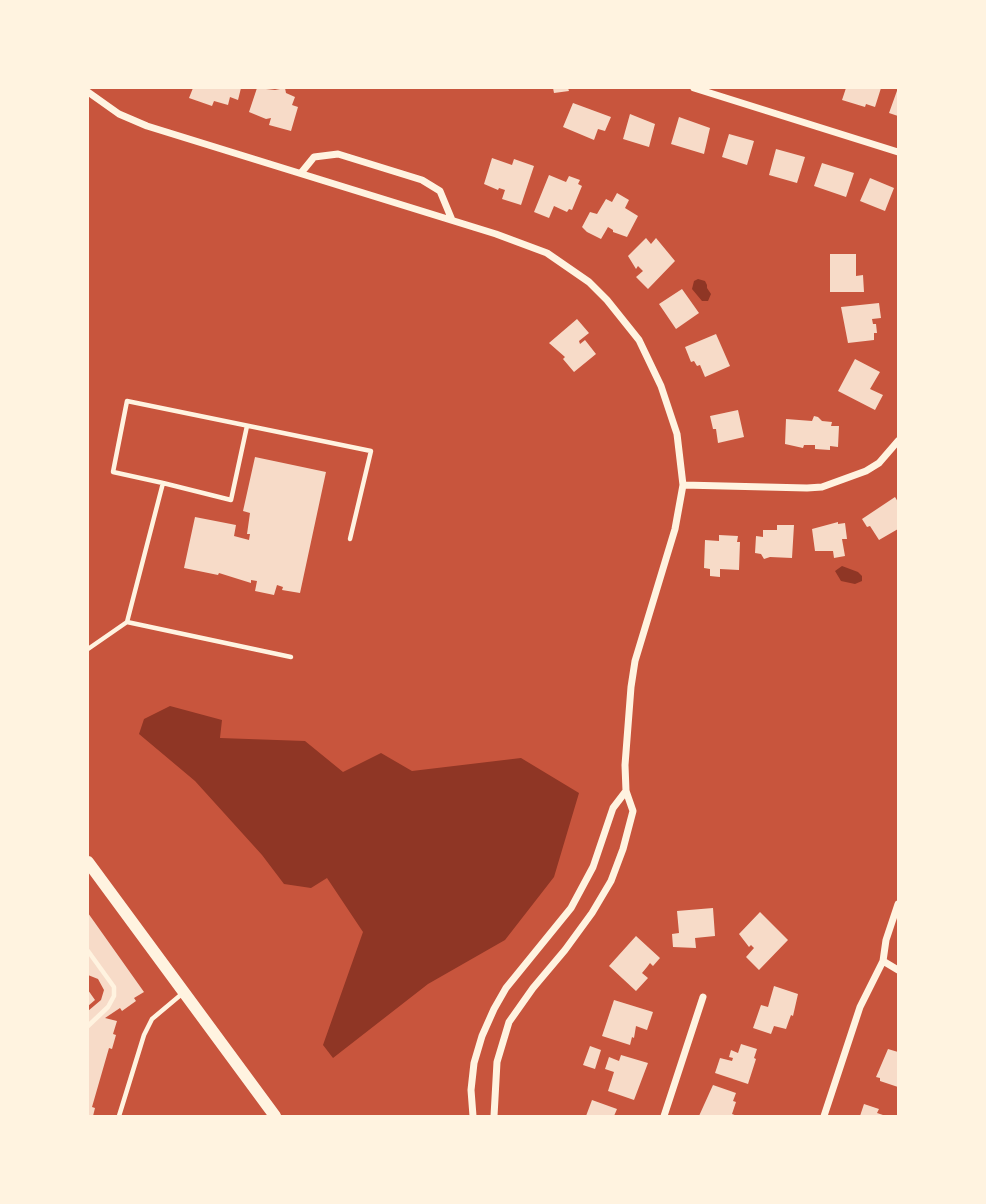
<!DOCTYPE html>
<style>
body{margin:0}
#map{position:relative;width:986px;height:1204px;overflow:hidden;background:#c8553d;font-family:"Public Sans",sans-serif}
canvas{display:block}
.frame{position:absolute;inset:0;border:89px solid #fff3e0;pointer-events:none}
</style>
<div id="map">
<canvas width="986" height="1204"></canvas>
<div class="frame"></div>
</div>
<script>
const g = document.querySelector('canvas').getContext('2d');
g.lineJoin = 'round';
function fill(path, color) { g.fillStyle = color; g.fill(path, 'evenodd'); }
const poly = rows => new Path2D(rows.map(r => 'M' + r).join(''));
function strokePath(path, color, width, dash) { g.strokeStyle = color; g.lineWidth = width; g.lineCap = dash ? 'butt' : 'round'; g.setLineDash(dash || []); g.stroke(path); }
fill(poly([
 [698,279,705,281,707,285,707,288,711,294,708,301,702,301,692,289,694,281],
 [842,566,858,572,862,576,862,581,855,584,841,581,835,571],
 [170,706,222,720,220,738,305,741,343,772,381,753,412,771,521,758,579,793,554,877,505,940,428,984,333,1058,323,1045,363,932,327,878,311,888,284,884,262,855,195,781,139,734,144,719]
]), '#8f3625');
fill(poly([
 [193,88,241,88,238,100,230,97,228,105,214,101,212,106,189,98],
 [257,88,275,90,285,88,286,93,295,97,292,105,298,107,291,131,269,125,271,118,266,119,249,112],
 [553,88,568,88,569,91,554,93],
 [846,88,881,88,875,107,866,104,865,107,842,100],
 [898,88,898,116,889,113],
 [573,103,611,117,605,131,598,129,594,140,563,127],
 [630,114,655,124,649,147,623,139],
 [679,117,710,128,704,154,671,144],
 [729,134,754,141,747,165,722,157],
 [776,149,805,157,797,183,769,175],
 [492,158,512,165,514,159,534,166,521,205,502,199,505,190,499,188,498,190,484,184],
 [822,163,854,173,846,197,814,186],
 [549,175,566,182,569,176,580,180,578,184,582,186,572,210,569,209,567,212,554,206,549,218,534,212],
 [870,178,894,188,885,211,860,201],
 [617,193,629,200,625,208,638,216,627,237,613,232,613,230,608,227,601,239,587,232,582,227,590,212,597,214,606,199,612,202],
 [646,238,651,244,656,238,675,261,648,289,636,277,643,271,638,266,636,269,628,256],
 [830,254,856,254,856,276,863,275,864,292,830,292],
 [682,289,699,313,676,329,659,304],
 [879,303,881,318,872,319,873,324,876,324,877,333,874,333,874,340,848,343,841,307],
 [577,319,589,333,579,341,580,344,585,340,596,354,574,372,563,359,565,357,549,343],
 [716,334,730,366,705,377,700,365,697,366,694,361,691,362,685,347],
 [855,359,880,372,870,389,883,395,875,410,838,391],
 [738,410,744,437,718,443,716,429,713,429,710,416],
 [814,416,818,417,822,421,832,422,831,426,839,426,838,447,830,446,830,450,815,449,815,445,804,445,803,448,785,444,786,419,812,421],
 [255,457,326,472,300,593,282,590,283,587,277,585,274,595,255,591,257,581,251,580,251,583,219,573,218,575,184,568,195,517,236,525,234,536,249,540,250,534,247,534,250,513,243,511],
 [895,497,898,502,898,529,879,540,870,526,867,527,862,519],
 [838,522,838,524,845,523,847,539,842,539,845,556,834,558,833,551,815,551,812,529],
 [777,525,794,525,792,558,770,557,764,559,761,554,755,553,756,536,763,537,763,530,777,530],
 [719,535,738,536,737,542,740,542,739,570,720,569,720,577,710,576,710,569,704,568,705,540,719,541],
 [713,908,715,936,695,938,696,948,673,947,672,934,679,933,677,911],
 [760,912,788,940,759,970,746,957,754,948,751,945,749,947,739,934],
 [88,913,144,992,134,998,136,1001,122,1011,120,1008,105,1018,117,1021,113,1034,116,1035,112,1049,109,1048,92,1107,95,1108,93,1116,88,1116,88,1011,101,1000,104,990,98,979,88,975],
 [636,936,660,958,653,966,650,963,647,967,642,973,648,978,636,991,609,966],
 [774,986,798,994,793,1016,791,1015,786,1029,774,1026,771,1034,753,1028,761,1005,768,1007],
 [88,990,95,1000,88,1006],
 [614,1000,653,1012,647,1030,636,1026,634,1038,632,1037,630,1045,602,1036],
 [741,1044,757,1049,754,1058,756,1059,748,1084,715,1073,720,1058,732,1061,733,1058,729,1057,731,1050,738,1053],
 [590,1046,601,1050,595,1069,583,1065],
 [888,1049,898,1052,898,1087,880,1081,880,1078,876,1077],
 [621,1055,648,1063,634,1100,608,1091,614,1072,605,1069,609,1057,619,1061],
 [713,1085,736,1093,733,1101,736,1102,732,1114,737,1116,699,1116],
 [592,1100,617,1109,614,1116,586,1116],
 [864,1104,879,1109,877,1113,886,1116,860,1116]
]), '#f7dbc8');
strokePath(poly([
 [163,483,231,500,247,426],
 [127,622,163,483,113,472,127,401,371,451,350,539],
 [88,649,127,622,291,657],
 [88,951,114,987,114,996,108,1007,88,1026],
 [119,1116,144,1035,152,1019,183,993]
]), '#fff3e0', 4.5);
strokePath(poly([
 [694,88,898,152],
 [88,92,119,114,147,126,496,234,547,253,589,282,607,300,639,340,661,386,677,434,683,485,675,529,635,661,631,687,625,765,626,791,633,811,623,849,611,881,592,913,565,950,533,988,509,1022,497,1062,494,1116],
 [301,173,314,157,338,154,422,180,440,191,452,220],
 [683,485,807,488,822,487,866,471,879,463,898,441],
 [898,904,886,940,883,961,898,970],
 [473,1116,471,1090,474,1063,482,1036,494,1009,506,988,571,908,593,867,613,808,626,791],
 [664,1116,703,997],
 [824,1116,860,1007,883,961]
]), '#fff3e0', 7);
strokePath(poly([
 [88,862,275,1116]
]), '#fff3e0', 12);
</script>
